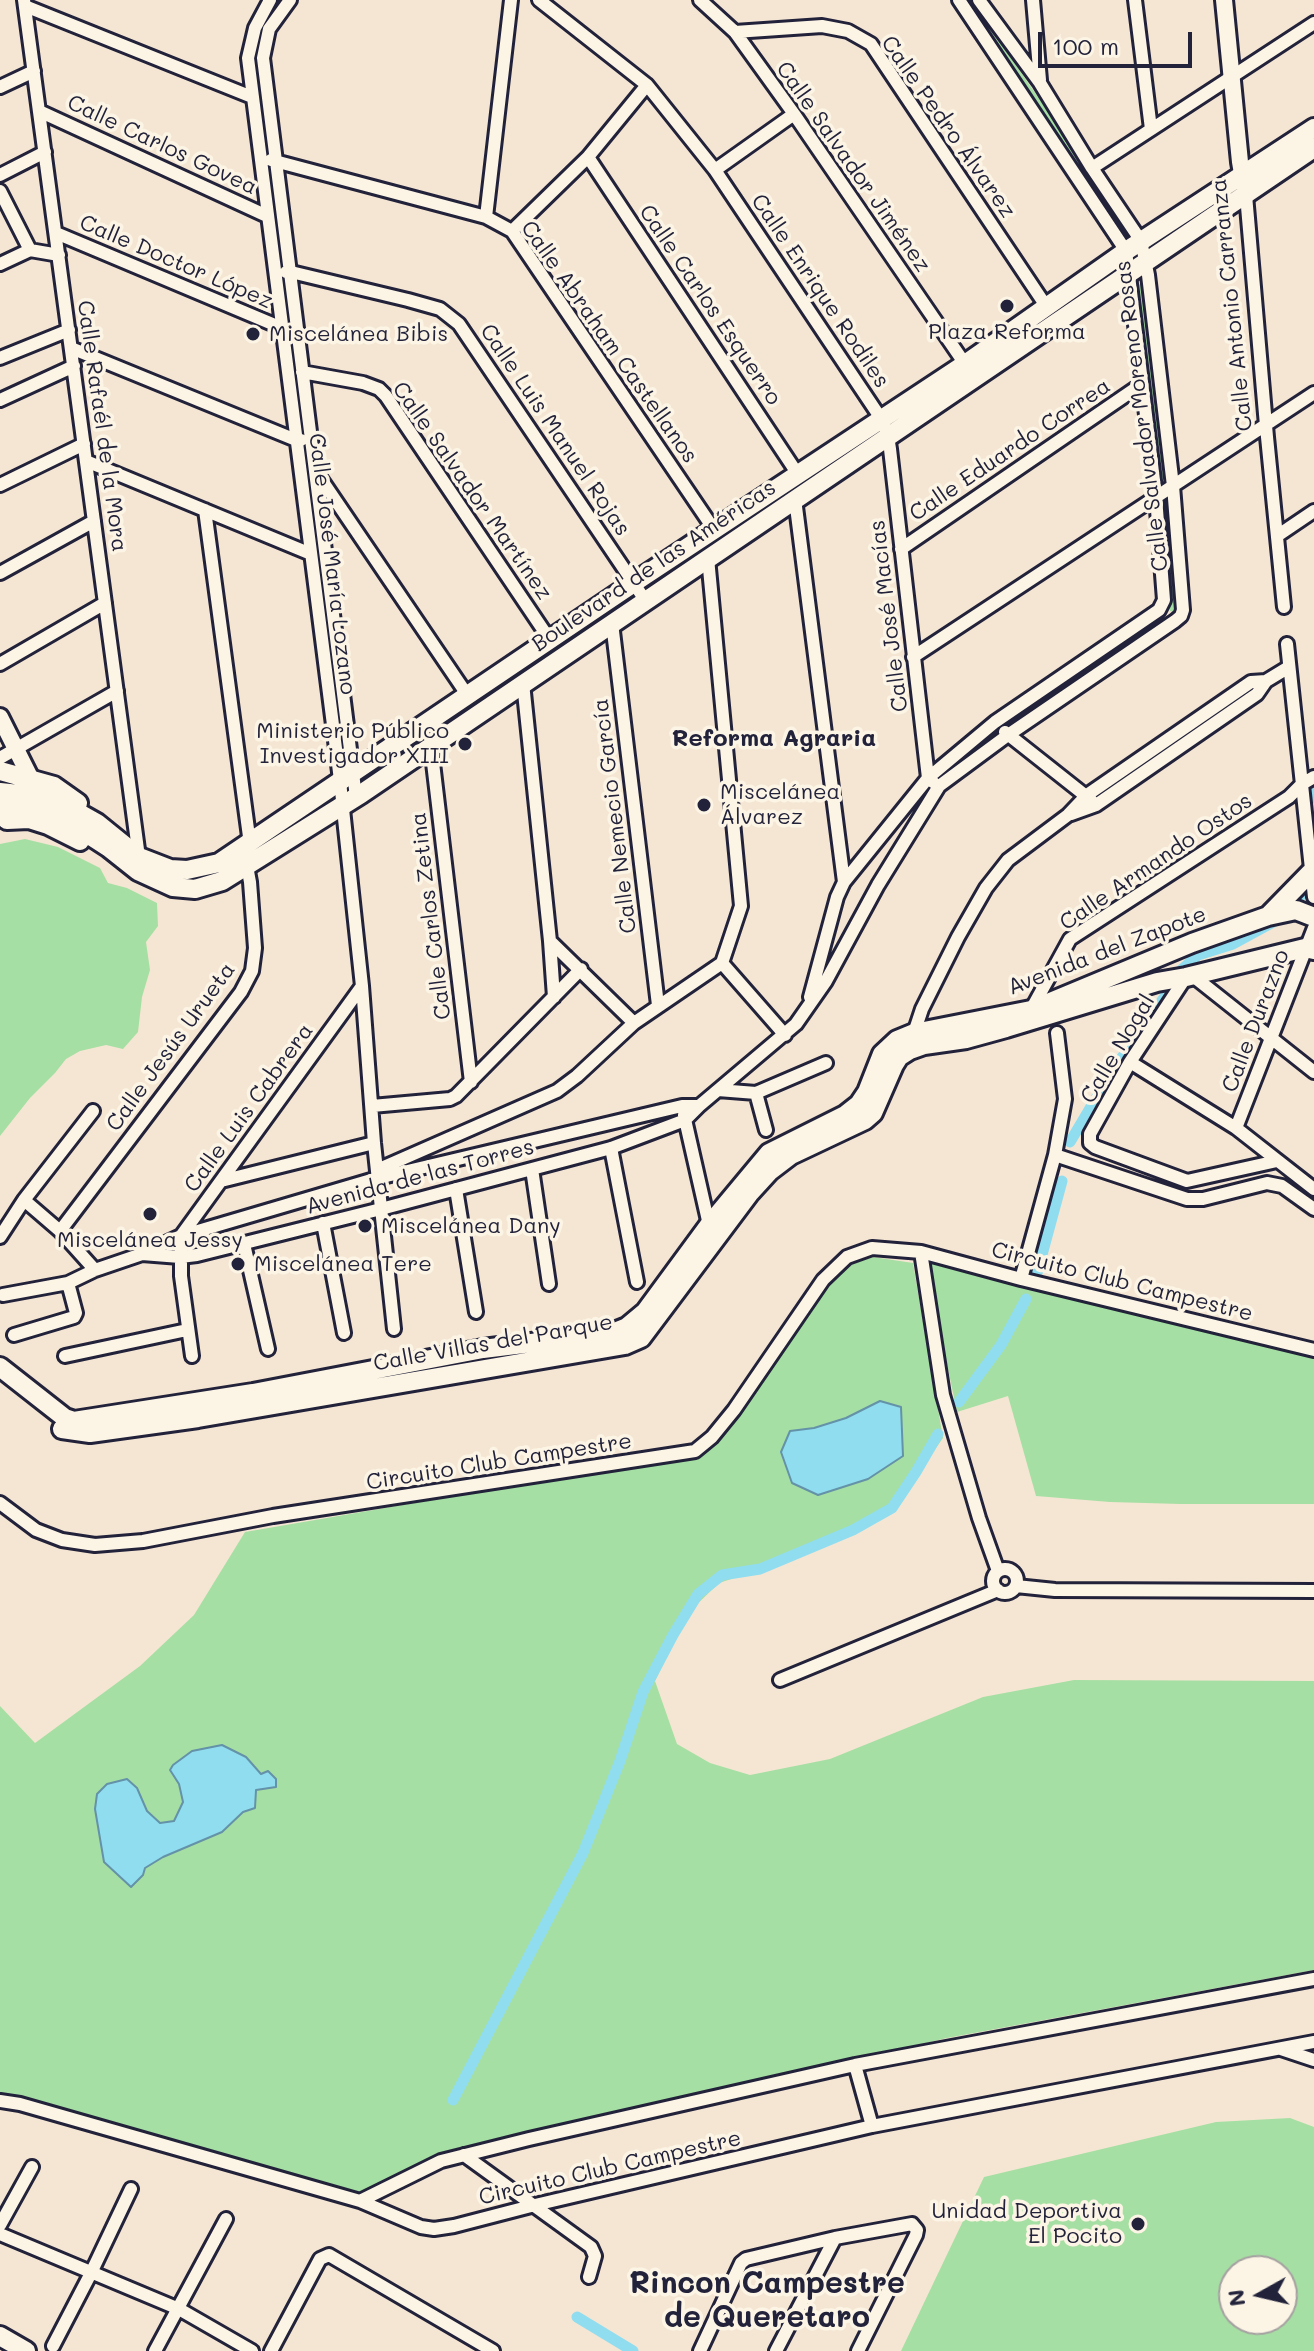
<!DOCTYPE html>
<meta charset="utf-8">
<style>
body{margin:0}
#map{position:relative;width:1314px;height:2351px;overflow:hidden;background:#f5e6d3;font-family:Mali,sans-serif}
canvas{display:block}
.north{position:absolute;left:1218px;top:2255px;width:80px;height:80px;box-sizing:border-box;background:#fcf5e5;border:2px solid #a5a1a1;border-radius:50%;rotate:262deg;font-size:22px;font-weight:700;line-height:32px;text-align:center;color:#22223b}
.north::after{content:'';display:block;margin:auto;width:28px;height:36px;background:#22223b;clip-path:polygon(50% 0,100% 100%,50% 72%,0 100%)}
.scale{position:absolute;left:1038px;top:32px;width:154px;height:36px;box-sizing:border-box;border:4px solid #22223b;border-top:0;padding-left:10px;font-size:24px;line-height:28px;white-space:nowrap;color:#22223b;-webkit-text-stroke:6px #fcf5e5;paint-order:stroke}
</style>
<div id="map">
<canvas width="1314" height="2351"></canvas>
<div class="north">N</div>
<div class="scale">100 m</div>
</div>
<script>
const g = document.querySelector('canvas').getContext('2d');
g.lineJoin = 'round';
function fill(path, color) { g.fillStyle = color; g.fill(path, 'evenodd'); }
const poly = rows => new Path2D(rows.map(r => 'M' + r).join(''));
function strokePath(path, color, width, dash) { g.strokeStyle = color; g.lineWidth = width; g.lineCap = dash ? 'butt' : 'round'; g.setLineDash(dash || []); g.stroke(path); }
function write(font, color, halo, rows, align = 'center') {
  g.font = font + ' Mali,sans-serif'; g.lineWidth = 7; g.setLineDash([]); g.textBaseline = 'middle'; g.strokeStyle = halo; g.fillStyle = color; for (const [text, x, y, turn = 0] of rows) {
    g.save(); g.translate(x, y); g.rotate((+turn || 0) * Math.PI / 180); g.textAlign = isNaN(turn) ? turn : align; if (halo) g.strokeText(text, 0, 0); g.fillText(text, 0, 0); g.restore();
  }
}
fill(poly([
 [965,0,971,0,1131,232,1123,236],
 [1144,281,1165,479,1157,485,1135,288],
 [1167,494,1178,614,1170,611,1159,499],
 [25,839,58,847,100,868,108,883,127,888,157,903,158,926,146,942,150,970,142,997,138,1032,123,1049,106,1045,80,1051,66,1059,55,1073,30,1098,0,1136,0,844],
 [873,1257,913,1263,943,1438,893,1509,833,1542,771,1566,719,1583,689,1612,655,1681,677,1744,710,1763,750,1775,830,1759,983,1697,1074,1680,1314,1681,1314,1970,947,2038,426,2162,361,2192,350,2194,0,2098,0,1706,35,1743,140,1666,194,1615,245,1532,688,1456,748,1397,831,1283,855,1260],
 [880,1401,781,1452,790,1431,814,1428,846,1418],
 [246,1757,275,1787,256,1790,191,1845,163,1857,145,1868,111,1868,104,1862,95,1809,97,1794,107,1784,127,1779,137,1788,147,1811,160,1824,174,1821,183,1802,179,1784,170,1771],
 [929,1264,933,1264,1314,1357,1314,1504,1180,1504,1110,1502,1036,1496,1008,1396,957,1412,927,1268],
 [1290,2118,1314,2127,1314,2351,901,2351,984,2177,1216,2122],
 [1234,2271,1282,2271,1282,2319,1234,2319]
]), '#a6dfa3');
const water = poly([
 [880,1401,901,1407,903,1456,868,1479,818,1495,792,1483,781,1452,790,1431,814,1428,846,1418,880,1401],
 [222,1745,246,1757,261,1774,268,1771,276,1779,276,1787,256,1790,255,1808,243,1812,222,1832,163,1857,145,1868,143,1875,131,1887,104,1862,95,1809,97,1794,107,1784,127,1779,137,1788,147,1811,160,1823,174,1821,183,1802,179,1784,170,1770,173,1765,192,1751,222,1745]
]);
fill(water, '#90ddf0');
strokePath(water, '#6492a8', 2);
strokePath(poly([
 [272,198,255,65,259,42,273,11],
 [306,464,346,766],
 [1314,784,1314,798],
 [1294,903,1306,890],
 [1179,972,1198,955,1233,944,1277,920],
 [1070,1142,1111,1073,1171,988],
 [1037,1273,1062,1181],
 [959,1402,1001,1345,1026,1299],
 [453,2100,583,1853,620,1761,643,1692,673,1635,698,1594,722,1575,760,1569,853,1530,892,1508,916,1472,938,1434],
 [577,2317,633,2351]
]), '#90ddf0', 11);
const minor = poly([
 [24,0,139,857],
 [270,0,255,28,248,58,339,772,362,986,374,1143,394,1329],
 [290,0,269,29,263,58,356,797],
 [539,0,647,85,715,170,882,420,888,436,890,449,928,778,933,782],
 [700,0,735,32,794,114,965,364],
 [1033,0,1040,80],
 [1135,0,1151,129],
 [25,6,252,97],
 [735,32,822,26,848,31,871,44,1046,306],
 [0,87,34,71],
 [39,111,267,216],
 [588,157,799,476],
 [271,160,486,217,512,231,715,531],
 [1092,168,1314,23],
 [715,170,794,114],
 [0,175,45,152],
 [0,191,30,250,59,255],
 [1246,195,1267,437,1284,607],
 [486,217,511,0],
 [512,231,588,157,647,85],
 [56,233,282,328],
 [0,264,30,250],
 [286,272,291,272,408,300,440,309,459,324,645,600],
 [71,348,296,440,301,440],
 [0,358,69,330],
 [302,372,363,383,379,389,386,396,550,640],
 [0,400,74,366],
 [86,461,311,554],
 [317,473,468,696],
 [0,485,84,444],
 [795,499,844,882],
 [205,510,250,844],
 [1277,536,1314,511],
 [901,549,1142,384],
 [708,558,741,906,722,963],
 [0,573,94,521],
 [612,623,658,1005],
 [1287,644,1314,897],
 [913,657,1314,393],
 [0,664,105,603],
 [523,683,550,941,554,997],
 [1005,732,1091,800],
 [431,746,471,1082],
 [0,758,117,691],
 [1071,814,1096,805,1257,694,1266,681,1289,667],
 [550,941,634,1023],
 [722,963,785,1035],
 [1193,976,1314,1072],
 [1186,977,1130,1062,1090,1134,1090,1143,1095,1147,1187,1181,1277,1161],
 [810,997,837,897,844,882,928,778,995,722,1159,610,1164,600,1156,497,1126,251,959,0],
 [1031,1010,1070,939,1289,797,1302,784,1314,777],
 [914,1033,922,1009,958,937,986,888,1008,860,1068,815,1087,795,1251,682,1266,681],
 [1130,1062,1236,1128,1314,1189],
 [718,1090,756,1093,826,1063],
 [756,1093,766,1130],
 [372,1106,450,1099,456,1096,581,969],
 [699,1106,796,1024,826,981,878,885,939,786,1008,735,1175,621,1181,616,1183,610,1173,486,1148,275,1141,241,1092,168,1040,83,979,0],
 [684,1115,709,1225],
 [1236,1128,1314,928],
 [611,1148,637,1282],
 [1055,1155,1187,1199,1203,1199,1267,1183,1282,1186,1314,1209],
 [532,1169,549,1284],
 [377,1170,557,1091,577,1076,634,1023,722,963],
 [221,1181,374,1143],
 [456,1189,476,1312],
 [24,1200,60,1231,95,1270],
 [323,1223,344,1333],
 [60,1231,241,992,252,971,255,948,250,882,247,866],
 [0,1237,24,1200,93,1111],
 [244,1244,268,1349],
 [921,1252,943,1395,979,1518,998,1571],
 [1021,1279,1055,1155,1065,1099,1057,1033],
 [3,1295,68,1283,95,1270,142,1254,181,1236,378,1178,682,1106,699,1106,685,1120,611,1148,381,1209,197,1255,180,1257,142,1254],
 [14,1335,74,1317,76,1313,68,1283],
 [65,1356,187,1330],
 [192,1356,181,1276,181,1236,362,986],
 [0,1503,36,1530,62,1540,95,1545,143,1541,273,1516,695,1451,712,1437,734,1410,823,1280,847,1257,872,1248,921,1252,1021,1279,1314,1350],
 '993 1581a12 12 0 1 1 24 0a12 12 0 1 1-24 0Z',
 [1016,1586,1055,1590,1314,1591],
 [780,1680,998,1590],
 [1281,2049,1314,2060],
 [855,2065,872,2126],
 [0,2101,20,2104,360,2201,421,2227,434,2229,454,2226,535,2205,872,2126,1314,2042],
 [464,2155,591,2247,595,2256,589,2277],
 [360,2201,441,2161,529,2139,855,2065,1314,1979],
 [0,2225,32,2167],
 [0,2234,179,2309,252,2351],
 [53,2346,91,2273,131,2189],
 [155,2351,226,2219],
 [271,2351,320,2259,329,2255,493,2351],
 [700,2351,741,2263,746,2259,835,2238,912,2224,917,2230,916,2235,858,2351],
 [776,2351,835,2238]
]);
const tertiary = poly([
 [1224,0,1240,162,1244,185],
 [0,717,31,779]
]);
const secondary = poly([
 [0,771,54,786,78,803],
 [0,792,47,797,65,805,97,823,139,857,170,869,187,870,219,863,644,576,965,364,1126,251,1314,128],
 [0,810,29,806,43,808,55,813,109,848,138,871,173,887,195,889,222,881,361,794,1314,148],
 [7,820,29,819,48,825,80,841],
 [1268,916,1310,873],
 [0,1367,65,1418,74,1421,253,1393,483,1349,612,1333,627,1327,645,1312,709,1225,769,1153,845,1115,859,1104,867,1092,882,1054,897,1040,914,1033,1031,1010,1192,943,1268,916,1296,910,1314,917],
 [62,1429,90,1433,198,1418,625,1345,641,1338,749,1194,770,1171,791,1155,865,1120,873,1113,894,1065,899,1057,910,1050,924,1045,966,1039,1006,1028,1157,982,1186,977,1305,948,1314,950],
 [0,2336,26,2351]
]);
strokePath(minor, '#22223b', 18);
strokePath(tertiary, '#22223b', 22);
strokePath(secondary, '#22223b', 24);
strokePath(minor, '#fcf5e5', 12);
strokePath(tertiary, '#fcf5e5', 16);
strokePath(secondary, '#fcf5e5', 18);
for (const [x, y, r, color] of [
 [1007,306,8,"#22223b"],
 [253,334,8,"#22223b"],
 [465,744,8,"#22223b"],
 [704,805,8,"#22223b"],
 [150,1214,8,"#22223b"],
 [365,1226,8,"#22223b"],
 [238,1264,8,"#22223b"],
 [1138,2224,8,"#22223b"]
]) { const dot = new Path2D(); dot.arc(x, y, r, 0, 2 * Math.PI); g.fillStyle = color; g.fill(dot); strokePath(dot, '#fcf5e5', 3); }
write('22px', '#22223b', '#fcf5e5', [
 ["Calle Pedro Álvarez",948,127,55],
 ["Calle Carlos Govea",162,145,25],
 ["Calle Salvador Jiménez",853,167,55],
 ["Calle Doctor López",176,262,23],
 ["Calle Enrique Rodiles",820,291,56],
 ["Calle Carlos Esquerro",710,305,56],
 ["Calle Antonio Carranza",1232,305,-96],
 ["Calle Abraham Castellanos",609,342,55],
 ["Calle Salvador Moreno Rosas",1142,416,-97],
 ["Calle Rafaél de la Mora",102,426,82],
 ["Calle Luis Manuel Rojas",555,430,56],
 ["Calle Eduardo Correa",1010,450,-34],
 ["Calle Salvador Martínez",472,491,55],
 ["Calle José María Lozano",332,564,83],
 ["Boulevard de las Américas",654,566,-34],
 ["Calle José Macías",889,616,-97],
 ["Calle Nemecio García",615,816,-97],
 ["Calle Armando Ostos",1156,862,-34],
 ["Calle Carlos Zetina",431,916,-97],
 ["Avenida del Zapote",1107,951,-21],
 ["Calle Durazno",1256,1021,-69],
 ["Calle Jesús Urueta",171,1047,-54],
 ["Calle Nogal",1118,1049,-59],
 ["Calle Luis Cabrera",249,1108,-54],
 ["Avenida de las Torres",420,1177,-15],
 ["Circuito Club Campestre",1122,1282,14],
 ["Calle Villas del Parque",493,1343,-10],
 ["Circuito Club Campestre",499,1462,-9],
 ["Circuito Club Campestre",610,2168,-13]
]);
write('22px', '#22223b', '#fcf5e5', [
 ["Plaza Reforma",1007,332,"center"],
 ["Miscelánea Bibis",269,334],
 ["Ministerio Público",449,731,"right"],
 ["Investigador XIII",449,756,"right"],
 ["Miscelánea",720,792],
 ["Álvarez",720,817],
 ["Miscelánea Dany",381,1226],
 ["Miscelánea Jessy",150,1240,"center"],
 ["Miscelánea Tere",254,1264],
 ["Unidad Deportiva",1122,2211,"right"],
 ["El Pocito",1122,2236,"right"]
], 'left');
write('bold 24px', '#22223b', '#fcf5e5', [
 ["Reforma Agraria",774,739]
]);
write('bold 30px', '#22223b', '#fcf5e5', [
 ["Rincon Campestre",767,2284],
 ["de Queretaro",767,2318]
]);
</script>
